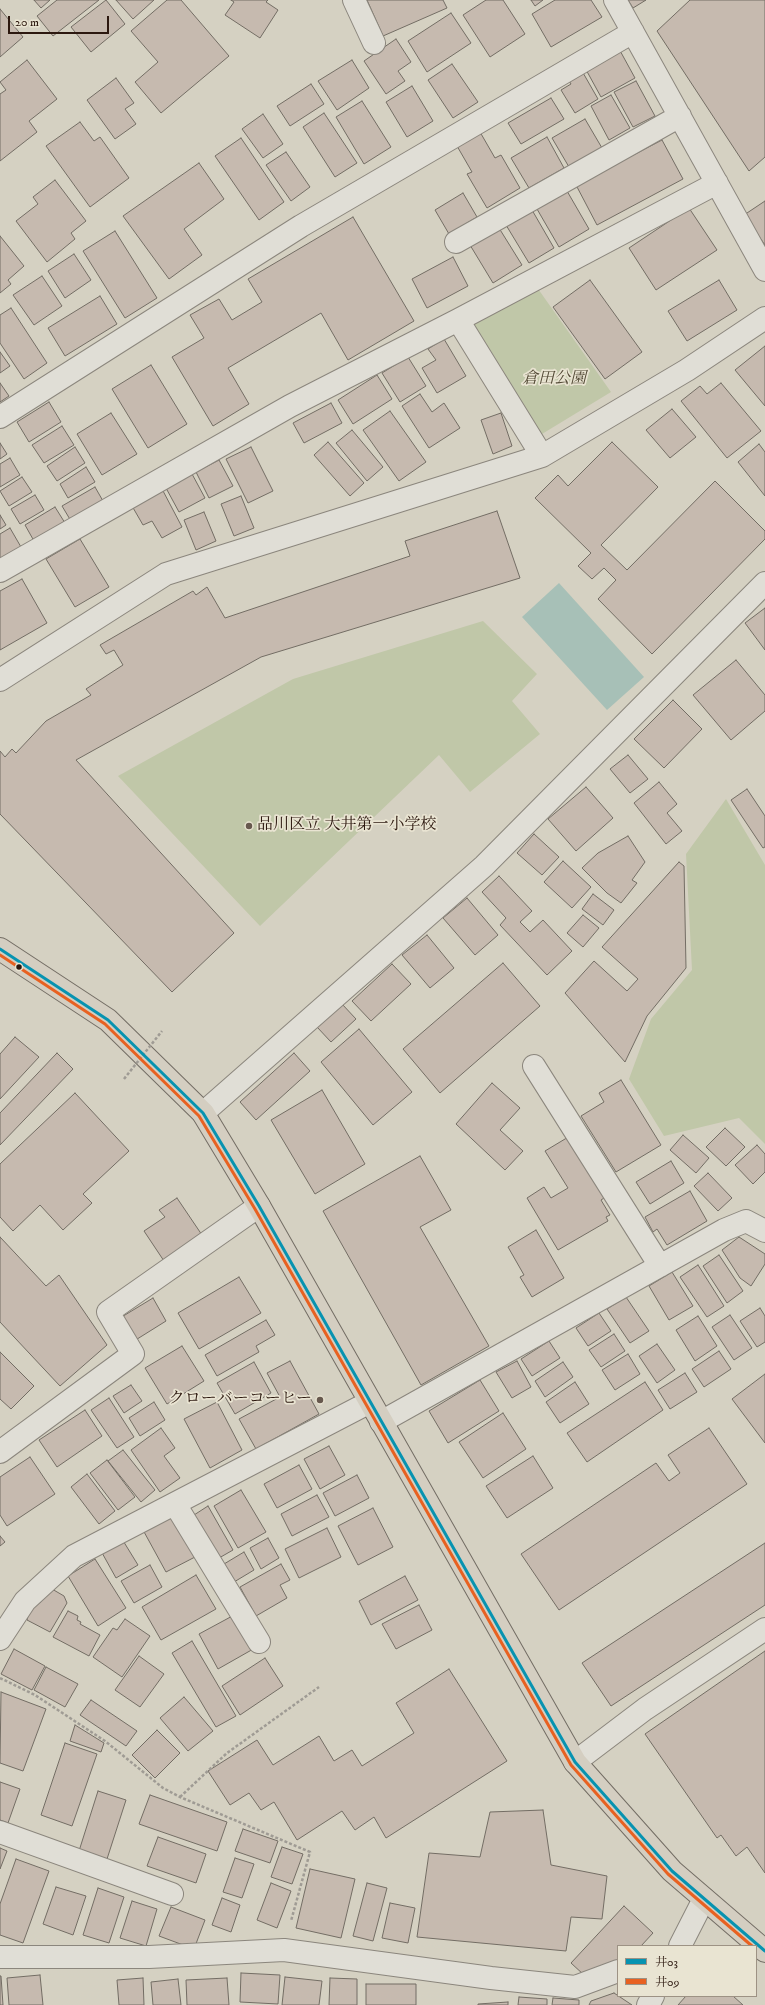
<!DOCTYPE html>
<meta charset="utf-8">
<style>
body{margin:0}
#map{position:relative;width:765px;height:2005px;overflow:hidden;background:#d5d1c2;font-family:"IM FELL DW Pica","Noto Serif JP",serif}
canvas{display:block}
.legend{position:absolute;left:617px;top:1945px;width:140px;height:52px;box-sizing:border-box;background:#e9e4d2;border:1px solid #9d9284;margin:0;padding:5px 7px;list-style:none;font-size:12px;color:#2c180f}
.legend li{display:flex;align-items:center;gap:8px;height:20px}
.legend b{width:20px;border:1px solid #9d9284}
.scale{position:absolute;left:8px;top:16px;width:101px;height:18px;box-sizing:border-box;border:2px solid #2c180f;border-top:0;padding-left:5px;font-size:12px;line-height:14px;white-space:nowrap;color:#2c180f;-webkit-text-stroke:3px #e9e4d2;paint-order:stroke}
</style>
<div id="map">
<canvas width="765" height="2005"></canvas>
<ul class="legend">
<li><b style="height:5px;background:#0793b1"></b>井03</li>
<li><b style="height:5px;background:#e86121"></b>井09</li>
</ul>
<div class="scale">20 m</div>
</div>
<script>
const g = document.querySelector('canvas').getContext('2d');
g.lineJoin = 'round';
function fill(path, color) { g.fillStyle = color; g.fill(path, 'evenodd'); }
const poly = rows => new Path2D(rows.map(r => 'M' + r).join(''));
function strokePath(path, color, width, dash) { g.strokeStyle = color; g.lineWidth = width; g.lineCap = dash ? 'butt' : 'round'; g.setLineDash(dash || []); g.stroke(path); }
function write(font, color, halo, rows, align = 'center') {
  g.font = font + ' "IM FELL DW Pica","Noto Serif JP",serif'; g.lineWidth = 3.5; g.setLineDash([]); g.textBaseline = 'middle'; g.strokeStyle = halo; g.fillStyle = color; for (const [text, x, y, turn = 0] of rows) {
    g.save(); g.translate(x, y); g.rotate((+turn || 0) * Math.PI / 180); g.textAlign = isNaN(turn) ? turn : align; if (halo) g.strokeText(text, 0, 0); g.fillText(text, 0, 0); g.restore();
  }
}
fill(poly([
 [536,286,611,392,542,434,472,321],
 [483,621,537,674,512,701,540,734,470,792,439,755,260,926,118,776,293,679],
 [726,799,765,865,765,1144,739,1118,664,1136,629,1079,651,1019,692,970,686,854]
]), '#c0c7a8');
fill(poly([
 [559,583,644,677,607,710,522,617]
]), '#a7c0b7');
const building = poly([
 [34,0,50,0,41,8,34,0],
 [57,0,99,0,53,36,37,16,57,0],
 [106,0,125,24,91,52,71,27,106,0],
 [116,0,154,0,133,19,116,0],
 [167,0,181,0,229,56,161,113,135,82,158,62,131,31,167,0],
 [231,0,268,0,266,2,278,10,260,38,225,15,234,2,231,0],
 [367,0,443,0,447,8,383,36,367,0],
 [486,0,503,0,525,34,490,57,463,15,486,0],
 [531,0,543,0,535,6,531,0],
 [555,0,591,0,602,17,551,47,532,14,555,0],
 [628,0,646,0,633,8,628,0],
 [690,0,765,0,765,157,749,171,657,31,690,0],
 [0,9,23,37,0,57,0,9],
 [451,13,471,43,427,72,408,41,451,13],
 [396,39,411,62,398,71,405,81,386,94,364,61,396,39],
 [618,47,635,78,601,97,584,66,618,47],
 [27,60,57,99,29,121,37,132,0,161,0,94,6,90,0,82,27,60],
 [352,60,369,88,337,110,318,81,352,60],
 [452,64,478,102,453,118,428,80,452,64],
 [582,71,598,99,575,113,561,90,571,84,568,79,582,71],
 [116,78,134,103,125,109,136,124,115,139,87,100,116,78],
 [636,81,655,116,633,127,614,92,636,81],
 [311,84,324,104,290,126,277,106,311,84],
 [412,86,433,121,407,137,386,102,412,86],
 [611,95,630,128,609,140,591,106,611,95],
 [551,98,564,119,521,144,508,123,551,98],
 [362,101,391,147,364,164,336,117,362,101],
 [324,113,357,163,335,177,303,127,324,113],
 [263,114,283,144,263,158,242,129,263,114],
 [585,119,602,148,569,167,552,138,585,119],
 [80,122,94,141,100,137,129,178,90,207,46,146,80,122],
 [480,132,495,158,501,155,520,188,487,208,467,174,472,172,457,146,480,132],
 [547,137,564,168,529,188,511,158,547,137],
 [241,138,284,202,259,220,215,156,241,138],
 [662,140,683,179,597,225,576,185,662,140],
 [286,152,310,187,291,201,266,165,286,152],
 [199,163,224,199,184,229,202,255,169,279,123,216,199,163],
 [55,180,86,221,71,233,75,239,47,262,16,221,38,204,33,197,55,180],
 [567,191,589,229,559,247,537,209,567,191],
 [463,193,477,217,449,234,435,210,463,193],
 [765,201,765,245,744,215,765,201],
 [689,208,717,250,656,290,629,248,689,208],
 [532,210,554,248,529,263,506,225,532,210],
 [353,217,414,321,348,360,321,313,228,368,249,404,213,426,172,357,204,338,190,315,219,299,232,320,262,302,248,279,353,217],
 [499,228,522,265,493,283,470,245,499,228],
 [115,231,157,298,125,318,83,251,115,231],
 [0,236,24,266,8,280,11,284,0,293,0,236],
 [74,254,91,280,65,298,48,271,74,254],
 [453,257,468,286,427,308,412,279,453,257],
 [42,276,62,306,34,325,13,295,42,276],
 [590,280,642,352,605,379,553,307,590,280],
 [719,280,737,310,687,341,668,311,719,280],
 [100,296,117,324,65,356,48,328,100,296],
 [11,308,47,363,24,379,0,343,0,315,11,308],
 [444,339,466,376,437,393,422,368,436,360,428,349,444,339],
 [765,346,765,406,735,370,765,346],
 [0,352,10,366,0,373,0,352],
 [408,357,426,386,400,402,382,373,408,357],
 [151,365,187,424,148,448,112,389,151,365],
 [377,375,392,399,353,424,338,400,377,375],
 [0,383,9,396,0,402,0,383],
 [721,383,761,431,727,458,681,401,700,386,707,394,721,383],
 [420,394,432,412,444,403,460,428,429,448,402,406,420,394],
 [49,402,61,422,29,442,17,422,49,402],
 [331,403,342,423,304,443,293,423,331,403],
 [672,409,696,437,670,458,646,430,672,409],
 [390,411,426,462,399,481,363,430,390,411],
 [111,413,137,454,102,475,77,434,111,413],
 [501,413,512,446,493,454,481,420,501,413],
 [62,426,74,445,44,463,32,445,62,426],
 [352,430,383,467,367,481,336,443,352,430],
 [328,442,364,483,350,496,314,455,328,442],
 [612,442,658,487,601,545,627,570,715,481,765,531,765,539,652,654,598,599,616,580,604,568,592,579,578,566,591,553,535,498,558,475,568,486,612,442],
 [0,443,7,454,0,459,0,443],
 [759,444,765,452,765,496,738,462,759,444],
 [75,447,85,463,57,481,47,466,75,447],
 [251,447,273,491,248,503,226,459,251,447],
 [10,458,20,475,0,487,0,464,10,458],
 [219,460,233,486,209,498,196,472,219,460],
 [86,467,95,482,68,498,60,484,86,467],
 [192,474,205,498,179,512,166,488,192,474],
 [22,477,32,492,9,506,0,491,22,477],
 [95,487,103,501,71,521,62,506,95,487],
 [162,489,182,527,162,538,152,521,143,525,132,506,162,489],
 [35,495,44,510,20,524,11,509,35,495],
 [241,496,254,528,234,536,221,504,241,496],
 [55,507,65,523,34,541,25,525,55,507],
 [497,511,520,578,261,657,76,760,234,933,172,992,0,814,0,751,5,757,12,749,16,753,46,721,91,695,86,689,123,665,114,650,106,654,100,645,193,591,196,595,207,587,225,618,410,556,405,541,497,511],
 [204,512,216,541,196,550,184,520,204,512],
 [0,515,6,525,0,529,0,515],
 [10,528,21,547,0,560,0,534,10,528],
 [80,539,109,587,75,607,46,559,80,539],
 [22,579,47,623,0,650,0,591,22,579],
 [765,608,765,650,745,623,765,608],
 [736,660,765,695,765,711,731,740,693,695,736,660],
 [673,700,702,729,664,768,634,739,673,700],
 [628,755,648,779,630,793,610,769,628,755],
 [659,782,677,804,667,813,682,831,666,844,634,803,659,782],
 [586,787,613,818,576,851,548,819,586,787],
 [747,789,765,816,765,847,763,848,731,800,747,789],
 [534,834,559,857,542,875,517,853,534,834],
 [628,836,645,862,632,880,637,883,621,903,607,893,582,868,598,853,628,836],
 [563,861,591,887,572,908,544,882,563,861],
 [679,862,684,866,686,968,647,1016,625,1062,565,993,594,961,627,991,638,979,602,947,679,862],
 [499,876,532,911,520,922,530,932,543,920,572,951,547,975,500,925,506,918,482,892,499,876],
 [593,894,614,910,603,925,582,909,593,894],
 [467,898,498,935,475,955,443,918,467,898],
 [583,915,599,928,583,947,567,933,583,915],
 [427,935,454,968,430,988,402,955,427,935],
 [503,963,540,1006,440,1093,403,1049,503,963],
 [392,964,411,984,371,1021,352,1001,392,964],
 [342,1004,356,1019,331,1042,317,1027,342,1004],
 [359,1029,412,1092,373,1125,321,1062,359,1029],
 [15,1037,39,1057,0,1099,0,1054,15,1037],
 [57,1053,73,1069,0,1145,0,1113,57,1053],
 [294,1053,310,1071,256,1120,240,1102,294,1053],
 [621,1080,661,1145,616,1172,581,1116,604,1102,599,1093,621,1080],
 [492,1083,520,1108,500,1130,523,1151,505,1170,456,1124,492,1083],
 [322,1090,365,1164,315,1194,271,1120,322,1090],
 [75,1093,129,1151,83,1194,92,1203,63,1230,40,1205,13,1231,0,1217,0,1164,75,1093],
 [725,1128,745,1147,726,1166,706,1147,725,1128],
 [683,1135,709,1158,696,1173,670,1150,683,1135],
 [570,1136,607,1196,601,1200,610,1215,606,1217,608,1221,558,1250,527,1198,544,1187,551,1198,568,1188,545,1151,570,1136],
 [757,1145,765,1154,765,1172,753,1184,735,1165,757,1145],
 [420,1156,451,1210,420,1227,489,1346,421,1385,323,1211,420,1156],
 [671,1161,684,1183,650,1204,636,1182,671,1161],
 [708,1173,732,1198,718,1211,694,1186,708,1173],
 [690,1191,707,1221,667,1245,657,1229,653,1232,645,1217,690,1191],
 [177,1198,202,1235,164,1261,144,1231,165,1217,159,1210,177,1198],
 [536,1230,564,1278,532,1297,520,1277,524,1275,508,1247,536,1230],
 [0,1237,46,1286,59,1275,107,1345,60,1386,0,1322,0,1237],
 [739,1237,765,1254,765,1264,751,1286,740,1278,722,1250,739,1237],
 [719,1255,743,1291,727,1303,703,1266,719,1255],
 [698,1265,724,1306,707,1317,680,1277,698,1265],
 [672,1272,693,1306,669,1320,649,1286,672,1272],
 [239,1277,261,1313,199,1349,178,1313,239,1277],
 [626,1297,649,1331,630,1343,607,1309,626,1297],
 [153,1298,166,1321,134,1341,120,1318,153,1298],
 [760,1308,765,1316,765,1342,757,1347,740,1321,760,1308],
 [599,1313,611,1331,588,1346,576,1328,599,1313],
 [730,1315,752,1348,734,1360,712,1327,730,1315],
 [698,1316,717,1346,695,1361,676,1330,698,1316],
 [266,1320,275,1335,256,1346,259,1352,217,1376,205,1355,266,1320],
 [614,1334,625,1351,601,1367,589,1350,614,1334],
 [549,1341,560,1358,532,1376,521,1359,549,1341],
 [657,1344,675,1370,657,1383,639,1356,657,1344],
 [182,1346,204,1381,167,1404,145,1368,182,1346],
 [719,1351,731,1369,704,1387,692,1369,719,1351],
 [0,1352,34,1386,11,1409,0,1399,0,1352],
 [628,1354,640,1374,615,1390,602,1370,628,1354],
 [290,1361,319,1414,256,1449,239,1419,280,1397,267,1373,290,1361],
 [517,1361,531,1387,512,1398,496,1372,517,1361],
 [254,1362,271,1393,235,1414,217,1383,254,1362],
 [563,1362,573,1377,545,1397,535,1381,563,1362],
 [685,1373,697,1392,670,1409,658,1390,685,1373],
 [765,1374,765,1443,732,1399,765,1374],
 [480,1380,499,1411,448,1443,429,1411,480,1380],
 [575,1382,589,1404,560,1423,546,1402,575,1382],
 [645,1382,663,1410,587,1462,567,1433,645,1382],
 [131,1385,142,1401,124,1413,113,1396,131,1385],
 [109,1398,134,1437,117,1448,91,1410,109,1398],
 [154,1402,165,1420,140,1436,129,1418,154,1402],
 [217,1402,242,1450,210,1468,184,1419,217,1402],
 [85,1410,102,1436,57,1467,39,1440,85,1410],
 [503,1413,526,1449,483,1478,459,1442,503,1413],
 [161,1428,175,1448,164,1456,180,1478,160,1492,131,1450,161,1428],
 [709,1428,747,1484,559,1610,521,1554,656,1463,669,1481,680,1473,668,1455,709,1428],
 [329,1446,345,1475,320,1489,304,1459,329,1446],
 [123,1450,155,1490,141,1502,108,1461,123,1450],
 [533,1456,553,1488,507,1518,486,1486,533,1456],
 [30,1457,55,1494,7,1526,0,1515,0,1477,30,1457],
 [107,1460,135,1497,118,1510,90,1473,107,1460],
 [299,1465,312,1489,277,1508,264,1484,299,1465],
 [87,1474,115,1511,99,1524,71,1487,87,1474],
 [357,1475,369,1498,335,1516,323,1493,357,1475],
 [241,1490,266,1532,238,1548,214,1506,241,1490],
 [317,1495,329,1517,292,1536,281,1514,317,1495],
 [208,1506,233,1550,219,1558,194,1515,208,1506],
 [373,1508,393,1547,358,1565,338,1526,373,1508],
 [171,1514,195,1557,166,1572,143,1530,171,1514],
 [327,1528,341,1557,299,1578,285,1549,327,1528],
 [0,1536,5,1542,0,1546,0,1536],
 [268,1538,279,1558,261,1569,250,1548,268,1538],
 [122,1539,138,1565,116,1578,101,1551,122,1539],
 [765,1543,765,1605,611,1706,582,1663,765,1543],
 [244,1552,254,1570,234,1582,224,1564,244,1552],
 [95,1559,126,1608,98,1626,68,1576,95,1559],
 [281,1564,290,1580,280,1585,287,1598,256,1616,240,1587,281,1564],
 [150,1565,162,1587,134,1603,121,1581,150,1565],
 [196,1575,216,1609,161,1640,142,1607,196,1575],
 [405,1576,418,1600,371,1625,359,1601,405,1576],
 [52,1589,64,1596,67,1603,50,1632,27,1620,31,1604,37,1601,40,1603,45,1593,52,1589],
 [419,1605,432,1630,396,1649,382,1624,419,1605],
 [68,1611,78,1616,77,1620,81,1622,80,1624,100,1635,89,1656,53,1637,68,1611],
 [236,1614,255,1648,218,1669,199,1634,236,1614],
 [125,1619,150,1636,122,1677,93,1657,113,1628,117,1630,125,1619],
 [192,1641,236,1716,216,1727,172,1653,192,1641],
 [14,1649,45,1666,32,1690,1,1674,14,1649],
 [765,1651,765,1873,747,1847,736,1856,721,1835,717,1838,645,1734,765,1651],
 [139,1656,164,1674,140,1707,115,1690,139,1656],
 [265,1658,283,1686,240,1715,222,1686,265,1658],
 [46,1667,78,1684,65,1707,34,1690,46,1667],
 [449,1669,507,1761,386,1838,374,1817,355,1830,342,1811,297,1840,274,1802,261,1810,249,1793,230,1805,208,1771,257,1740,273,1765,319,1736,334,1761,352,1750,362,1766,414,1733,396,1703,449,1669],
 [1,1692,46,1709,23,1771,0,1763,1,1692],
 [184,1697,213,1731,188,1751,160,1718,184,1697],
 [91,1700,137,1731,126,1746,80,1715,91,1700],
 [75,1725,104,1743,101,1752,70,1741,75,1725],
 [157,1730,180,1753,155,1778,132,1755,157,1730],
 [65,1743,97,1754,72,1826,41,1815,65,1743],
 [0,1782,20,1789,8,1823,0,1820,0,1782],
 [98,1791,126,1800,107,1859,79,1851,98,1791],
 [150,1795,227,1822,217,1851,139,1824,150,1795],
 [543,1810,551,1865,607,1876,602,1919,571,1917,566,1951,417,1937,429,1853,480,1857,490,1812,543,1810],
 [243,1829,278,1841,270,1863,235,1851,243,1829],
 [158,1837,206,1854,196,1883,147,1866,158,1837],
 [282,1847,303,1854,292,1884,271,1877,282,1847],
 [0,1848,7,1851,0,1869,0,1848],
 [235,1858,254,1864,242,1898,223,1892,235,1858],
 [16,1859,49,1871,23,1943,0,1935,0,1904,16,1859],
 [310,1869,355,1879,341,1938,296,1928,310,1869],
 [271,1883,291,1891,277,1928,257,1920,271,1883],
 [367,1883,387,1888,373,1941,353,1936,367,1883],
 [56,1887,86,1896,73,1935,43,1924,56,1887],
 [98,1888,124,1897,109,1943,83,1935,98,1888],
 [222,1898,240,1905,231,1932,212,1925,222,1898],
 [132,1901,157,1909,146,1946,120,1938,132,1901],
 [390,1903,415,1908,408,1943,382,1938,390,1903],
 [624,1906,653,1933,641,1946,618,1946,618,1962,584,1975,571,1963,624,1906],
 [171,1907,205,1920,194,1949,159,1936,171,1907],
 [241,1973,280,1975,278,2004,240,2002,241,1973],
 [40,1975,43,2005,9,2005,7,1978,40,1975],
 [0,1976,1,1976,3,2005,0,2005,0,1976],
 [285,1977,322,1981,319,2005,282,2005,285,1977],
 [143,1978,144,2005,119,2005,117,1980,143,1978],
 [227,1978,229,2005,187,2005,186,1980,227,1978],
 [330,1978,357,1979,357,2005,329,2005,330,1978],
 [178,1979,181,2005,153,2005,151,1982,178,1979],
 [366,1984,416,1984,416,2005,366,2005,366,1984],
 [614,1993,632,2005,589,2005,591,2001,614,1993],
 [686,1996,733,1996,743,2005,678,2005,686,1996],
 [519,1997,547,1999,547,2005,518,2005,519,1997],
 [553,1998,579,2000,579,2005,552,2005,553,1998],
 [508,2002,508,2005,478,2005,478,2004,508,2002]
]);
fill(building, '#c6baaf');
strokePath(building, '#736d64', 1);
const minor = poly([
 [354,0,374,43],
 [615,0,765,270],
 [456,242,680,116],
 [458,320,542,456],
 [0,417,301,226,633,32],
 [0,571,290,406,458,320,717,183],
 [0,680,166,574,542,456,687,370,765,318],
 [534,1066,660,1266],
 [203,1113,484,866,765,583],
 [381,1422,724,1230,746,1221,765,1231],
 [0,1452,133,1354,108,1312,259,1206],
 [175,1504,259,1642],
 [0,1639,25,1601,74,1556,370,1402],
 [575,1762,645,1709,765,1629],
 [0,1832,172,1894],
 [680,1946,704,1899],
 [0,1957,149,1957,284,1950,491,1978,575,1987,618,1971],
 [648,2005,653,1996]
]);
const major = poly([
 [0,949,108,1020,203,1113,259,1206,575,1762,672,1871,765,1951]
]);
strokePath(minor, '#8b867d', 24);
strokePath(major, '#736d64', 24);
strokePath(poly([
 [0,1678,35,1695,105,1741,163,1788,180,1797,310,1852,291,1921],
 [180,1797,227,1753,319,1687]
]), '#9f9b94', 2.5, [3, 2]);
strokePath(minor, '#e0ded6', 22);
strokePath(major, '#d4cec1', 22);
strokePath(poly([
 [124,1079,162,1031]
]), '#9f9b94', 2.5, [3, 2]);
strokePath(poly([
 [0,949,108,1020,203,1113,259,1206,575,1762,672,1871,765,1951]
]), '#0793b1', 3);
strokePath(poly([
 [0,955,105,1024,199,1116,255,1209,571,1765,668,1874,752,1946]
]), '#e86121', 3);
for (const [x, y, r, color] of [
 [249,826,4,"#67594e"],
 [19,967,3.5,"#2c180f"],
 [320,1400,4,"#67594e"]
]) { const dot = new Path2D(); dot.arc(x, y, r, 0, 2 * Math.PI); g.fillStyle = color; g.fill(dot); strokePath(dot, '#e9e4d2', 1.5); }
write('italic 16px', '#534a36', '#e9e4d2', [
 ["倉田公園",554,380]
]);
write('16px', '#2c180f', '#e9e4d2', [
 ["品川区立 大井第一小学校",257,826],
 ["クローバーコーヒー",312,1400,"right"]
], 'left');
</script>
